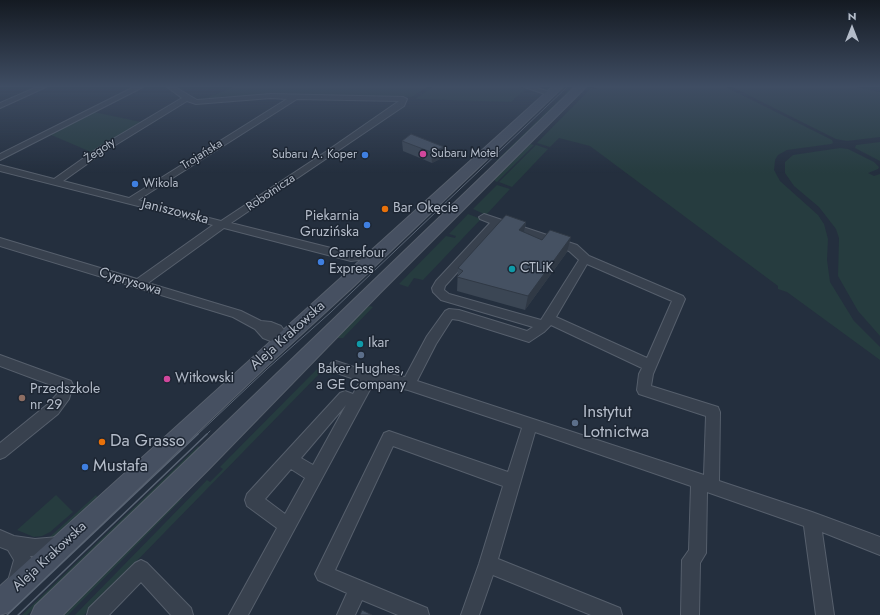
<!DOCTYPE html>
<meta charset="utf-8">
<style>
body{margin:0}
#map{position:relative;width:880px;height:615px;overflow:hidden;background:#242f3e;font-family:Jost,sans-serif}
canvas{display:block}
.north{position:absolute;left:832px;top:8px;width:40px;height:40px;-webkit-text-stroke:3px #1d2633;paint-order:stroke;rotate:0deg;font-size:11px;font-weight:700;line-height:16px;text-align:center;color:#b4bcc9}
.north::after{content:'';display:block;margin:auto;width:14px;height:18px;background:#b4bcc9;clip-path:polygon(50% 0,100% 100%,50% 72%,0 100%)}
</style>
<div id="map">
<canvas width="880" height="615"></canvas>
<div class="north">N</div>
</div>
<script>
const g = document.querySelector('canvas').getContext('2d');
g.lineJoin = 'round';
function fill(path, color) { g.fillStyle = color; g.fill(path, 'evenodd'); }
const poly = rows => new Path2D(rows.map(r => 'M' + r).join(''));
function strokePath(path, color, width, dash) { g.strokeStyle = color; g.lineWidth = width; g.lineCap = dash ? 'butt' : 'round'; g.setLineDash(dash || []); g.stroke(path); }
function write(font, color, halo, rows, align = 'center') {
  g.font = font + ' Jost,sans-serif'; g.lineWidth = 3; g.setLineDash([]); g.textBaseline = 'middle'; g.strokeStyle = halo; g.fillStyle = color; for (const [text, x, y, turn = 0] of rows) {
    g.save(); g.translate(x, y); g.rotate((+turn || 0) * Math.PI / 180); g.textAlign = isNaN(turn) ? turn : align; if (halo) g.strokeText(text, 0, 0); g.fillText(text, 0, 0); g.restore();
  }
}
fill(poly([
 [234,87,427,87,412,97,280,94,228,97,227,96,212,99,206,98],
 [433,87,519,87,526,89,511,102,415,99],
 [572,87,575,87,498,162,496,161],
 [592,87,726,87,832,140,833,143,831,144,787,150,778,155,775,160,774,170,780,181,818,215,824,224,828,239,827,260,830,282,854,321,880,347,880,360,787,292,778,289,778,286,590,146,559,138,550,147,537,143,591,88,598,89],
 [732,87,856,87,880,92,880,137,847,141,836,139],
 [94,112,141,122,91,152,49,134],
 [880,142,880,161,855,148,856,145],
 [530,144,534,145,497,182,495,181,495,179],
 [536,145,548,149,512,187,499,182],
 [840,148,848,149,874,162,879,167,878,169,868,173,874,176,880,174,880,336,858,311,838,276,839,238,836,229,819,207,794,186,785,173,785,162,793,155],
 [497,185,510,189,486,215,473,209],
 [468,214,481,219,423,280,414,278,408,287,399,284,446,236,455,238,456,236,449,234],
 [370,306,373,307,343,338,338,338,338,336,366,308],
 [320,366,333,371,331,375,321,372,84,615,75,615,207,480,210,482,223,469,220,467],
 [198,446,200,448,27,615,22,615],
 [56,495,73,512,50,532,42,536,34,537,17,530],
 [96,495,99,499,51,540,43,543],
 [182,498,183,498,68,615,60,615,159,516]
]), '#263c3f');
const minor = poly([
 [37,87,46,87,0,108,0,103,37,87],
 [134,87,143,87,0,160,0,154,134,87],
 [167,87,175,87,197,100,271,94,403,97,407,99,404,106,231,223,351,253,379,250,383,251,384,254,383,257,351,261,224,228,148,283,241,311,261,321,271,322,281,326,287,334,289,341,287,345,283,346,263,338,255,329,233,317,0,246,0,238,137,279,213,225,0,171,0,165,54,179,98,148,182,98,167,87],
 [271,98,287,99,129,198,63,181,104,152,187,101,196,104,271,98],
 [297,99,399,101,327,151,221,221,138,200,297,99],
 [524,87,535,87,555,94,551,96,524,87],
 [484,214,577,245,589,256,683,296,685,299,653,374,651,386,718,407,720,412,719,481,812,512,880,537,880,555,822,532,834,615,816,615,804,526,707,492,706,553,700,563,699,615,681,615,682,560,689,550,691,486,535,432,498,559,620,608,622,615,591,615,493,575,479,615,461,615,479,564,503,486,393,446,335,570,427,608,429,615,398,615,362,600,355,615,337,615,347,593,318,580,315,574,384,433,389,431,508,472,522,428,408,390,385,385,373,384,248,615,229,615,277,528,247,506,245,500,247,494,340,393,345,391,353,394,360,381,331,371,329,367,331,363,336,361,369,372,385,373,405,377,427,336,445,311,449,309,459,310,527,331,533,327,441,300,433,292,432,288,436,281,490,223,480,219,479,217,484,214],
 [499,226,569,251,579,260,541,320,449,294,444,290,445,286,499,226],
 [587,264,672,301,647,358,556,317,587,264],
 [452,319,459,320,529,342,544,332,551,325,642,368,639,374,637,390,639,394,706,416,704,475,417,381,436,344,452,319],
 [346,405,313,465,301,458,346,405],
 [291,469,305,478,285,514,265,499,291,469],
 [0,355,71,381,73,385,69,399,58,414,5,457,0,459,0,443,48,404,58,393,59,388,0,366,0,355],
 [0,530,14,536,35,539,58,537,64,540,67,546,64,552,58,555,30,556,32,559,26,581,23,587,17,590,11,587,8,581,14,560,8,550,0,547,0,530],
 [141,560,147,563,191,608,193,615,171,615,141,582,109,615,87,615,89,608,135,563,141,560]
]);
const secondary = poly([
 [552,87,563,87,354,286,269,364,9,612,0,615,0,586,552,87],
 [575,87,586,87,380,293,208,470,63,615,31,615,35,606,575,87]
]);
strokePath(minor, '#565f6c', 2);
strokePath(secondary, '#565f6c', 2);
fill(minor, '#38414e');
fill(secondary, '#465061');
strokePath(poly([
 [197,435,267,369,331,312,567,87],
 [206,435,210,431]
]), '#5a6575', 1);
strokePath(poly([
 [7,615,198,434],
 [18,615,207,434]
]), '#5a6575', 1.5);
fill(poly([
 [402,141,444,147,444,157,432,163,403,151],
 [526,222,524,232,567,252,525,310,457,291,458,268]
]), '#3b4654');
fill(poly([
 [444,147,444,157,432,163,431,152],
 [526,222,523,236,519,230],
 [571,237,567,252,525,310,528,296]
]), '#303945');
const building = poly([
 [411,134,444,147,431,152,402,141,411,134],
 [506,215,526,222,519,230,542,240,550,230,571,237,528,296,457,277,463,271,458,268,506,215],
 [362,610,372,615,360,615,362,610]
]);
fill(building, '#455162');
strokePath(building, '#303945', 1);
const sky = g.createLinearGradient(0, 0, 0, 173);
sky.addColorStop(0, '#141a22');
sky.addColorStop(0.5, '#3f4d63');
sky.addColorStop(1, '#3f4d6300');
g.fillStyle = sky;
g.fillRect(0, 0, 880, 173);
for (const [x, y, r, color] of [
 [423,154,4,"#d1479c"],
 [365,155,4,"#3f7fe0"],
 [135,184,4,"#3f7fe0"],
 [385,209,4,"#e8710a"],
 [367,225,4,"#3f7fe0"],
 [321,262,4,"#3f7fe0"],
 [512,269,4,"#0f9aa8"],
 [360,344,4,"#0f9aa8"],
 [361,355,4,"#5c6f8a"],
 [167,379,4,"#d1479c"],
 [22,398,4,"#8d6e63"],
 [575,423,4,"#5c6f8a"],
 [102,442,4,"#e8710a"],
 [85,467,4,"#3f7fe0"]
]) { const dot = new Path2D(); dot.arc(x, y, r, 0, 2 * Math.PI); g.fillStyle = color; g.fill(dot); strokePath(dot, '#1d2633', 1.5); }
write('12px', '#b4bcc9', '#1d2633', [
 ["Żegoty",100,151,-34],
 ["Trojańska",202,155,-32],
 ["Robotnicza",271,193,-34]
]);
write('12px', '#b4bcc9', '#1d2633', [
 ["Subaru Motel",431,154],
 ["Subaru A. Koper",357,155,"right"],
 ["Wikola",143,184]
], 'left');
write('14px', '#b4bcc9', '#1d2633', [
 ["Bar Okęcie",393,209],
 ["Piekarnia",359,217,"right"],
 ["Gruzińska",359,233,"right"],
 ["Carrefour",329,254],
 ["Express",329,270],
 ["CTLiK",520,269],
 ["Ikar",368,344],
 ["Baker Hughes,",361,370,"center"],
 ["a GE Company",361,386,"center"],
 ["Witkowski",175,379],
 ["Przedszkole",30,390],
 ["nr 29",30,406]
], 'left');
write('14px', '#b4bcc9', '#1d2633', [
 ["Janiszowska",175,212,14],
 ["Cyprysowa",130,282,17],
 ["Aleja Krakowska",288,336,-42],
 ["Aleja Krakowska",50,557,-43]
]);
write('17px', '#b4bcc9', '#1d2633', [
 ["Instytut",583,413],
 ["Lotnictwa",583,433],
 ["Da Grasso",110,442],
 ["Mustafa",93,467]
], 'left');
</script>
